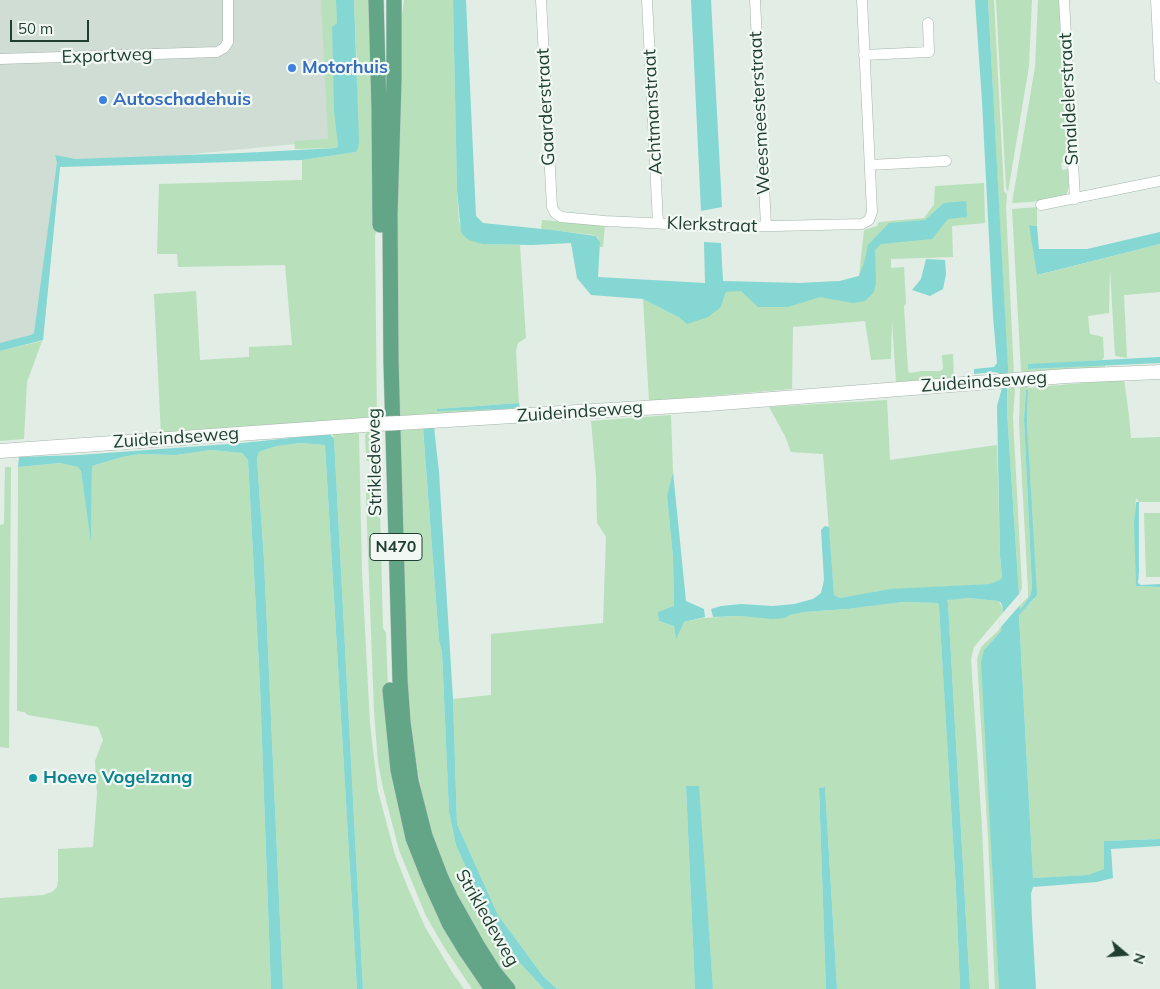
<!DOCTYPE html>
<style>
body{margin:0}
#map{position:relative;width:1160px;height:989px;overflow:hidden;background:#e1ede5;font-family:Mulish,sans-serif}
canvas{display:block}
.north{position:absolute;left:1100px;top:929px;width:50px;height:50px;-webkit-text-stroke:4px #f2f9f4;paint-order:stroke;rotate:108deg;font-size:14px;font-weight:700;line-height:20px;text-align:center;color:#203f31}
.north::after{content:'';display:block;margin:auto;width:18px;height:22px;background:#203f31;clip-path:polygon(50% 0,100% 100%,50% 72%,0 100%)}
.scale{position:absolute;left:10px;top:20px;width:79px;height:22px;box-sizing:border-box;border:2px solid #203f31;border-top:0;padding-left:6px;font-size:15px;line-height:18px;white-space:nowrap;color:#203f31;-webkit-text-stroke:4px #f2f9f4;paint-order:stroke}
</style>
<div id="map">
<canvas width="1160" height="989"></canvas>
<div class="north">N</div>
<div class="scale">50 m</div>
</div>
<script>
const g = document.querySelector('canvas').getContext('2d');
g.lineJoin = 'round';
function fill(path, color) { g.fillStyle = color; g.fill(path, 'evenodd'); }
const poly = rows => new Path2D(rows.map(r => 'M' + r).join(''));
function strokePath(path, color, width, dash) { g.strokeStyle = color; g.lineWidth = width; g.lineCap = dash ? 'butt' : 'round'; g.setLineDash(dash || []); g.stroke(path); }
function write(font, color, halo, rows, align = 'center') {
  g.font = font + ' Mulish,sans-serif'; g.lineWidth = 4.5; g.setLineDash([]); g.textBaseline = 'middle'; g.strokeStyle = halo; g.fillStyle = color; for (const [text, x, y, turn = 0] of rows) {
    g.save(); g.translate(x, y); g.rotate((+turn || 0) * Math.PI / 180); g.textAlign = isNaN(turn) ? turn : align; if (halo) g.strokeText(text, 0, 0); g.fillText(text, 0, 0); g.restore();
  }
}
fill(poly([
 [0,0,341,0,346,139,60,167,43,340,0,351]
]), '#cfddd4');
fill(poly([
 [321,0,336,0,337,23,332,27,334,111,338,146,336,148,295,149,294,141,328,139],
 [354,0,371,0,378,231,376,231,375,237,377,417,161,435,154,294,196,291,200,360,249,357,249,347,292,345,285,265,178,267,177,254,157,254,159,184,302,180,302,160,356,152,357,71],
 [404,0,453,0,457,190,459,221,463,235,482,244,520,245,526,338,518,343,516,351,519,403,437,409,437,410,520,407,519,411,399,416,394,166,400,30],
 [988,0,994,0,1004,191,1007,194,1006,207,1014,376,1008,376],
 [996,0,1032,0,1029,66,1008,192,1006,188],
 [1038,0,1060,0,1068,162,1061,163,1062,170,1068,169,1069,187,1067,193,1062,197,1031,202,1012,203,1035,67],
 [984,183,985,223,952,226,953,257,891,259,891,268,904,267,906,303,904,306,908,371,910,373,922,371,940,371,943,369,942,355,953,354,954,378,896,382,892,320,891,359,871,360,865,321,793,327,792,389,649,401,643,299,680,318,721,307,726,292,800,283,840,281,859,276,864,230,877,226,879,222,924,218,934,204,935,186],
 [1037,207,1037,226,1030,225,1038,275,1160,244,1160,292,1124,295,1127,358,1115,356,1110,269,1109,313,1088,316,1090,334,1103,337,1104,357,1102,360,1028,365,1028,369,1105,365,1105,369,1029,375,1021,371,1012,209],
 [542,220,605,225,603,247,600,247,598,237,594,235,541,229],
 [42,341,27,382,24,439,0,441,0,351],
 [1124,379,1129,416,1131,438,1160,437,1160,502,1139,502,1136,498,1135,509,1136,586,1160,587,1160,839,1104,841,1104,869,1089,875,1033,878,1019,614,1034,599,1027,425,1028,390,1026,390,1024,419,1032,588,1030,596,1020,610,1007,412,1008,385,1014,386,1015,390,1013,417,1022,588,1020,593,1021,604,1028,597,1028,590,1019,424,1020,388,1025,383,1028,388],
 [887,400,890,460,997,445,1000,556,1002,577,1000,580,989,584,878,591,868,594,840,598,834,595,823,454,791,452,785,436,769,407],
 [671,415,673,472,667,496,673,558,674,606,659,621,674,626,676,638,684,622,703,618,740,616,785,618,790,615,804,612,847,609,903,602,938,603,939,606,956,890,960,989,837,989,825,787,819,788,826,989,713,989,698,786,686,787,695,989,557,989,543,976,498,915,457,824,453,699,491,695,491,634,603,623,606,537,597,523,596,477,591,421],
 [369,429,378,429,383,628,386,633,389,716,426,880,438,917,456,950,489,989,472,989,444,947,426,916,399,850,383,788,378,763,374,711,367,527,366,493,368,487,368,478,373,471,371,463,366,460,365,435],
 [423,429,439,640,442,652,449,812,456,845,480,899,518,961,544,989,512,989,480,946,427,833,421,789,414,748,407,728,399,430],
 [355,430,359,434,362,573,370,724,378,791,395,855,408,888,425,927,452,972,464,989,363,989,334,438,331,431],
 [301,443,325,445,357,989,283,989,264,560,257,459,259,452,264,450,277,446],
 [211,450,242,453,248,460,260,686,271,989,0,989,0,898,43,895,52,892,57,887,58,881,58,849,93,847,97,794,95,761,103,740,98,727,28,715,24,712,17,711,18,467,60,463,78,467,81,471,91,537,92,466,122,457,140,454,176,455],
 [5,467,11,467,9,748,0,747,0,525,4,524],
 [1144,513,1160,513,1160,577,1146,577],
 [969,598,998,601,1003,608,1001,631,984,650,999,989,995,989,988,838,977,659,981,647,999,630,1000,616,974,647,971,659,982,828,989,989,970,989,948,603,946,599]
]), '#b8e0bb');
fill(poly([
 [336,0,354,0,359,141,358,148,356,152,302,160,60,167,43,340,0,351,0,343,31,335,34,333,57,162,55,155,75,159,241,153,336,148,338,146,334,111,332,27,337,23],
 [453,0,466,0,476,216,483,223,552,230,596,236,600,242,598,277,705,283,704,242,721,243,723,281,800,283,840,281,859,276,864,263,868,245,889,223,925,220,944,203,966,201,967,217,948,219,932,239,881,244,875,250,876,283,874,292,865,301,853,303,820,297,788,307,758,307,741,291,726,292,721,307,708,317,687,324,680,318,643,299,591,295,577,278,571,243,532,245,482,244,469,240,463,235,461,232,457,190],
 [691,0,711,0,722,207,701,211],
 [975,0,988,0,1008,368,1007,412,1020,610,1030,596,1032,588,1024,419,1026,390,1028,390,1027,425,1037,595,1019,615,1033,878,1088,875,1104,869,1104,841,1160,839,1160,846,1111,849,1113,878,1097,882,1033,887,1031,894,1032,920,1036,989,999,989,981,662,984,650,1001,631,1003,608,1001,603,998,601,969,598,947,600,948,603,970,989,960,989,956,890,939,607,938,603,903,602,847,609,804,612,790,615,785,618,773,619,740,616,713,617,711,609,721,606,741,604,773,606,794,604,813,599,821,593,824,580,821,530,825,526,829,527,834,595,840,598,890,589,989,584,1000,580,1002,577,1000,556,997,406,1002,388,1002,377,999,377,999,373,994,372,974,374,974,369,994,367,997,363,993,316,982,101],
 [1029,225,1037,226,1039,249,1087,249,1160,232,1160,244,1037,275],
 [926,259,945,260,946,274,943,289,930,296,912,290,921,279],
 [1160,357,1160,363,1028,369,1028,364],
 [519,403,520,407,504,409,437,411,437,409],
 [434,427,439,472,453,699,457,824,498,915,543,976,557,989,544,989,518,961,480,899,456,845,449,812,442,652,439,640,423,428],
 [329,434,334,438,363,989,357,989,325,445,301,443,277,446,264,450,259,452,257,459,264,560,283,989,271,989,260,686,248,460,242,453,211,450,176,455,140,454,122,457,92,466,91,542,81,471,78,467,60,463,18,467,19,457,79,455,242,443],
 [673,472,686,601,704,609,705,617,684,622,676,639,674,626,659,621,658,612,674,606,673,558,667,496],
 [1136,502,1139,502,1139,572,1138,583,1141,585,1160,584,1160,587,1136,586,1134,524],
 [686,786,699,786,713,989,695,989],
 [825,787,837,989,826,989,819,788]
]), '#84d7d3');
fill(poly([
 [1020,593,1021,604,999,629,1000,616]
]), '#e1ede5');
const minor = poly([
 [541,0,552,207,555,213,561,217,605,221,731,227,862,224,869,220,872,212,862,0],
 [647,0,658,223],
 [755,0,766,226],
 [1064,0,1075,199],
 [1156,0,1160,78],
 [864,55,929,52,928,23],
 [0,59,217,52,224,48,228,42,228,0],
 [870,165,946,161],
 [1041,205,1160,181]
]);
const tertiary = poly([
 [399,423,708,404,1066,376,1160,372],
 [0,451,378,424]
]);
const primary = poly([
 [376,0,379,108,380,225],
 [394,0,394,80,390,214,391,361,400,680,403,722,411,781,425,836,441,878,451,899,477,945,494,972,508,989],
 [390,690,398,770,413,838,430,881,449,923,466,951,492,989]
]);
strokePath(minor, '#a3b5ab', 11);
strokePath(tertiary, '#a3b5ab', 15);
strokePath(primary, '#c1c9c5', 16);
strokePath(minor, '#fff', 10);
strokePath(tertiary, '#fff', 14);
strokePath(primary, '#62a687', 15);
const tertiaryBridge = poly([
 [378,424,399,423]
]);
strokePath(tertiaryBridge, '#a3b5ab', 15, []);
strokePath(tertiaryBridge, '#fff', 14);
for (const [x, y, r, color] of [
 [292,68,5,"#3f7fe0"],
 [103,100,5,"#3f7fe0"],
 [33,778,5,"#0f9aa8"]
]) { const dot = new Path2D(); dot.arc(x, y, r, 0, 2 * Math.PI); g.fillStyle = color; g.fill(dot); strokePath(dot, '#f2f9f4', 2); }
for (const [x, y, w] of [
 [396,547,52]
]) { const box = new Path2D(); box.roundRect(x - w / 2, y - 13.5, w, 27, 4); g.fillStyle = '#f2f9f4'; g.fill(box); strokePath(box, '#203f31', 1); }
write('bold 16px', '#203f31', null, [
 ["N470",396,547]
]);
write('18px', '#203f31', '#f2f9f4', [
 ["Exportweg",107,56,-2],
 ["Smaldelerstraat",1069,99,-93],
 ["Gaarderstraat",546,107,-93],
 ["Achtmanstraat",653,112,-93],
 ["Weesmeesterstraat",760,113,-93],
 ["Klerkstraat",712,225,2],
 ["Zuideindseweg",984,382,-4],
 ["Zuideindseweg",580,412,-4],
 ["Zuideindseweg",176,438,-4],
 ["Strikledeweg",375,462,-91],
 ["Strikledeweg",487,918,60]
]);
write('bold 18px', '#366cbe', '#f2f9f4', [
 ["Motorhuis",302,68],
 ["Autoschadehuis",113,100]
], 'left');
write('bold 18px', '#0d838f', '#f2f9f4', [
 ["Hoeve Vogelzang",43,778]
], 'left');
</script>
